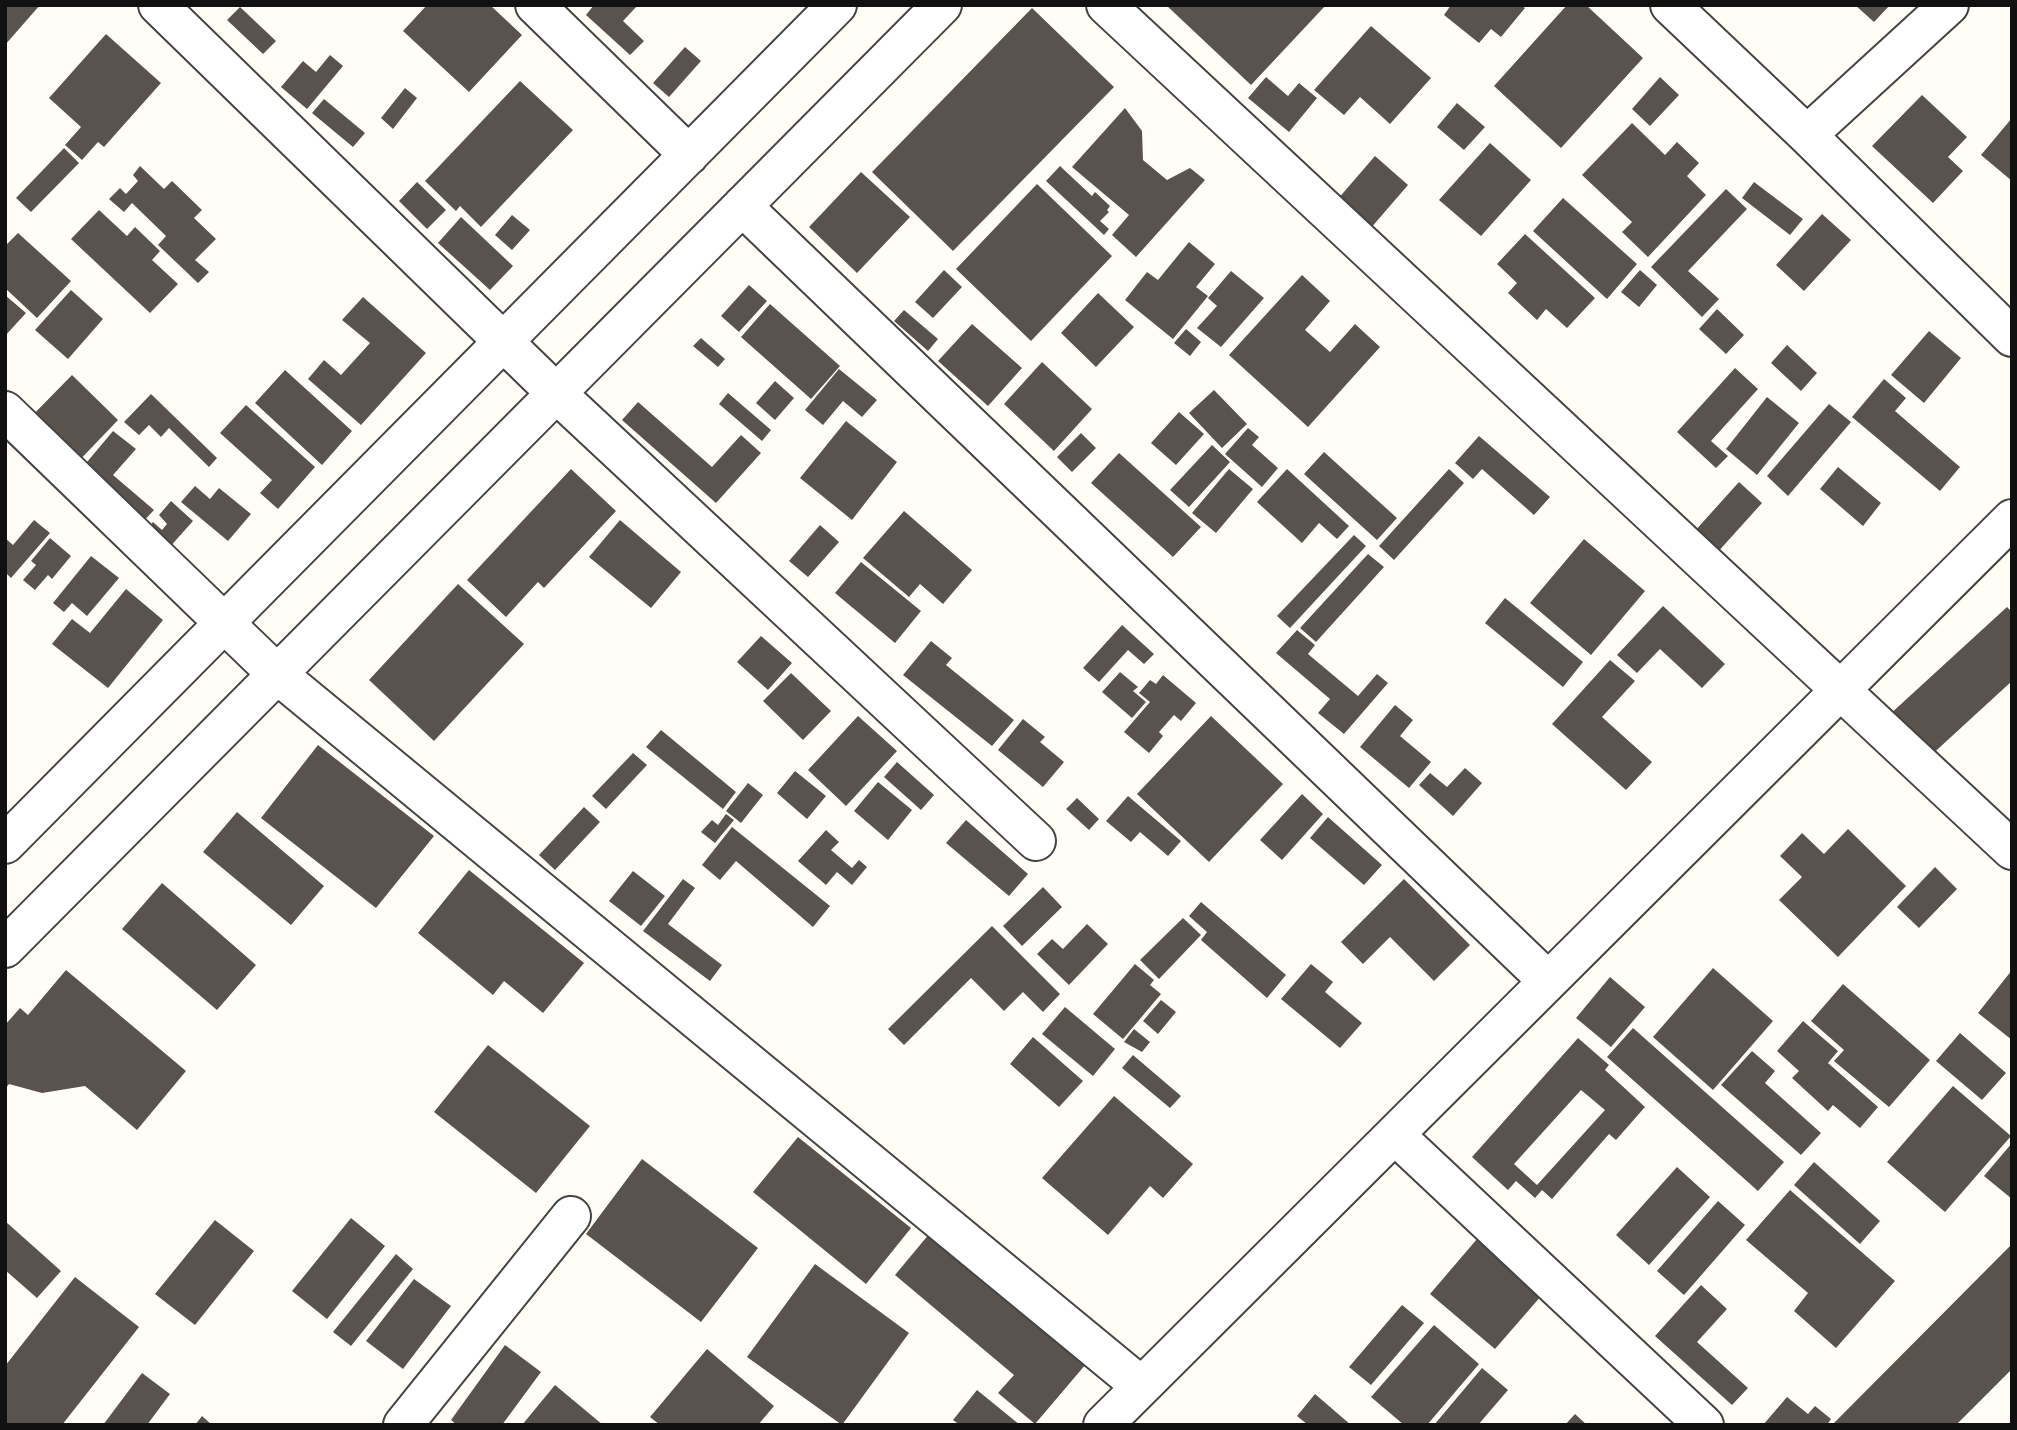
<!DOCTYPE html>
<style>
body{margin:0}
#map{position:relative;width:2017px;height:1430px;overflow:hidden;background:#fffdf5;font-family:Bitter,serif}
canvas{display:block}
.frame{position:absolute;inset:0;border:7px solid #111;pointer-events:none}
</style>
<div id="map">
<canvas width="2017" height="1430"></canvas>
<div class="frame"></div>
</div>
<script>
const g = document.querySelector('canvas').getContext('2d');
g.lineJoin = 'round';
function fill(path, color) { g.fillStyle = color; g.fill(path, 'evenodd'); }
const poly = rows => new Path2D(rows.map(r => 'M' + r).join(''));
function strokePath(path, color, width, dash) { g.strokeStyle = color; g.lineWidth = width; g.lineCap = dash ? 'butt' : 'round'; g.setLineDash(dash || []); g.stroke(path); }
fill(poly([
 [5,5,40,5,5,45],
 [427,5,490,5,522,35,469,92,403,31],
 [594,5,638,5,623,21,644,41,630,55,586,15],
 [1166,5,1326,5,1251,85],
 [1451,5,1521,5,1525,8,1501,37,1491,29,1479,43,1444,15],
 [1567,5,1586,5,1643,58,1561,148,1494,86],
 [1855,5,1890,5,1874,22],
 [240,7,276,41,263,54,227,20],
 [1032,8,1114,87,953,251,872,172],
 [1371,26,1431,78,1390,124,1360,97,1344,115,1314,90],
 [106,34,161,83,104,147,98,142,82,160,65,145,81,127,49,98],
 [685,47,701,61,669,97,653,83],
 [330,55,343,66,307,109,281,87,303,61,316,72],
 [1266,77,1288,96,1299,83,1317,98,1289,132,1248,98],
 [1660,77,1679,95,1650,126,1632,109],
 [520,81,573,130,481,227,460,206,456,211,425,181],
 [405,88,417,98,393,129,381,118],
 [1922,95,1967,137,1948,157,1963,171,1933,203,1872,146],
 [324,99,365,133,353,147,312,113],
 [1457,103,1485,127,1464,150,1437,127],
 [1125,108,1142,131,1143,160,1167,180,1190,168,1205,180,1136,257,1112,235,1129,215,1072,167],
 [2012,118,2012,181,1981,155],
 [1632,123,1665,155,1677,142,1699,163,1687,176,1706,195,1648,257,1622,232,1632,222,1582,175],
 [1490,143,1531,180,1481,236,1439,200],
 [64,148,79,163,31,212,16,198],
 [1375,156,1408,185,1370,229,1337,200],
 [140,166,164,189,172,181,202,210,194,218,216,239,195,260,209,272,198,283,158,245,166,236,132,203,124,212,109,199,120,188,126,194,138,181,133,175],
 [1060,166,1092,196,1095,192,1110,206,1107,210,1109,212,1100,221,1109,229,1104,235,1046,181],
 [861,172,910,217,857,273,809,227],
 [417,182,446,210,427,229,399,201],
 [1754,182,1803,219,1790,235,1742,198],
 [1037,184,1112,256,1031,341,956,269],
 [1726,189,1747,209,1688,271,1719,299,1702,317,1651,267],
 [1563,198,1637,264,1607,299,1533,231],
 [99,210,127,236,135,227,160,251,152,260,178,284,150,313,71,239],
 [1822,214,1851,240,1804,291,1776,265],
 [512,215,530,230,512,250,495,235],
 [461,217,513,266,490,290,438,243],
 [18,233,71,281,37,318,5,288,5,246],
 [1525,234,1595,298,1567,328,1546,309,1537,320,1508,293,1517,283,1497,264],
 [1189,242,1215,264,1196,287,1208,296,1173,339,1125,300,1147,272,1158,280],
 [944,270,962,287,933,318,915,302],
 [1640,270,1657,285,1639,307,1621,292],
 [1231,271,1264,298,1221,347,1197,328,1217,306,1208,298],
 [1302,275,1330,301,1305,330,1330,352,1355,324,1380,347,1308,427,1229,355],
 [749,285,767,301,739,332,721,316],
 [71,290,103,319,68,359,35,330],
 [1098,293,1134,327,1096,367,1061,333],
 [5,295,26,313,5,336],
 [363,297,426,353,361,425,308,379,324,360,341,375,370,343,342,320],
 [770,304,840,366,811,399,741,337],
 [1717,309,1744,335,1726,354,1699,329],
 [904,310,938,339,928,351,894,321],
 [972,324,1022,368,988,406,938,361],
 [1186,329,1201,342,1190,356,1174,343],
 [1929,331,1961,358,1924,403,1891,375],
 [701,338,725,359,718,367,693,346],
 [1787,345,1817,373,1801,391,1771,363],
 [1042,362,1092,409,1054,451,1004,404],
 [1735,368,1758,389,1711,441,1728,456,1716,468,1677,432],
 [839,369,877,400,862,417,843,401,823,425,805,410],
 [285,370,352,431,322,465,255,403],
 [72,375,118,420,73,467,26,422],
 [1884,379,1906,398,1895,411,1960,467,1940,491,1852,417],
 [775,381,794,398,775,420,756,403],
 [1214,390,1247,424,1222,448,1189,413],
 [728,393,771,430,762,441,719,404],
 [151,394,217,458,209,467,169,428,161,437,149,425,139,435,124,422],
 [1767,397,1799,423,1757,475,1726,449],
 [638,402,712,467,741,435,761,453,716,503,622,420],
 [1829,404,1851,422,1788,496,1767,476],
 [246,405,315,467,278,509,260,493,272,480,220,433],
 [1179,412,1204,434,1176,465,1151,443],
 [846,421,897,462,852,520,800,478],
 [1248,428,1259,437,1252,445,1278,468,1262,487,1225,454],
 [113,431,136,449,113,475,154,510,139,526,77,474],
 [1081,433,1096,448,1072,472,1057,457],
 [1479,436,1550,497,1534,515,1482,469,1473,479,1455,463],
 [1212,445,1230,462,1189,507,1170,490],
 [1324,452,1397,518,1377,540,1304,474],
 [1119,453,1201,527,1173,557,1091,483],
 [1838,467,1881,503,1863,526,1820,489],
 [571,469,616,511,544,588,538,582,506,617,467,580],
 [1229,469,1253,489,1216,533,1192,513],
 [1287,469,1349,526,1337,539,1319,523,1302,543,1257,502],
 [1449,469,1464,483,1394,560,1379,546],
 [1739,482,1762,503,1716,554,1693,533],
 [195,486,210,499,219,488,251,514,228,541,181,502],
 [171,501,193,521,168,549,146,530,153,522,162,530,167,524,159,515],
 [904,511,972,570,943,604,920,584,909,597,863,558],
 [34,520,50,533,11,578,5,572,5,538,13,545],
 [620,520,681,572,651,608,589,557],
 [820,525,839,542,808,577,789,561],
 [1354,535,1366,546,1290,628,1277,616],
 [50,538,71,556,52,579,48,575,35,590,23,580,36,565,31,561],
 [1584,539,1645,591,1591,655,1530,603],
 [1368,554,1384,567,1316,642,1300,628],
 [91,556,119,578,87,616,72,603,64,612,53,603],
 [861,562,921,611,895,643,835,593],
 [458,584,524,644,434,741,369,680],
 [126,589,163,620,108,688,52,644,72,619,90,633],
 [1505,598,1583,662,1563,687,1485,623],
 [1663,606,1725,664,1702,688,1660,649,1637,673,1617,655],
 [2007,607,2012,612,2012,681,1927,759,1888,716],
 [1122,625,1154,654,1144,664,1128,650,1099,682,1083,668],
 [1297,630,1315,645,1308,654,1358,696,1377,674,1388,683,1344,734,1318,713,1330,699,1276,653],
 [761,636,792,663,768,690,737,662],
 [931,641,952,658,946,665,1014,720,992,746,903,675],
 [1610,660,1635,681,1602,717,1652,762,1626,790,1552,724],
 [1120,672,1138,687,1133,691,1146,702,1132,718,1102,692],
 [791,673,831,711,803,740,763,701],
 [1163,675,1196,703,1181,721,1174,715,1159,732,1163,736,1149,753,1124,732,1150,702,1139,693,1150,680,1156,684],
 [1395,705,1413,720,1400,736,1431,762,1409,788,1360,747],
 [858,716,897,751,846,806,808,770],
 [1211,716,1283,784,1209,862,1137,794],
 [1023,719,1045,737,1040,742,1064,762,1043,787,998,750],
 [661,730,736,792,723,809,646,747],
 [318,745,434,836,376,908,261,818],
 [633,753,647,765,606,809,592,796],
 [897,762,934,795,921,810,884,777],
 [1465,768,1482,783,1453,816,1419,785,1430,773,1447,787],
 [795,771,826,796,807,819,777,793],
 [878,782,912,810,888,840,854,811],
 [748,783,763,795,741,823,726,811],
 [1302,794,1323,814,1282,860,1260,840],
 [1128,796,1181,841,1168,856,1140,832,1131,842,1106,821],
 [1077,798,1099,819,1089,830,1066,809],
 [584,807,600,822,555,870,539,855],
 [237,812,324,886,291,925,203,852],
 [726,814,734,820,715,843,701,832,712,820,718,825],
 [1328,817,1382,865,1364,885,1310,838],
 [966,820,1028,874,1009,896,946,843],
 [732,827,830,906,813,927,736,861,720,880,702,865],
 [1848,829,1906,886,1838,957,1779,900,1802,877,1780,856,1802,833,1824,854],
 [826,830,839,842,831,850,852,868,859,860,867,867,852,885,837,872,826,885,798,861],
 [1935,867,1957,889,1919,928,1897,907],
 [469,870,584,963,543,1013,504,981,493,995,418,933],
 [633,871,665,896,641,926,609,901],
 [683,879,695,888,668,924,722,965,710,981,643,931],
 [1404,879,1470,945,1434,981,1390,937,1363,964,1341,942],
 [162,883,256,965,217,1010,122,929],
 [1043,887,1062,907,1022,946,1003,926],
 [1201,902,1286,975,1267,998,1201,940,1207,932,1189,916],
 [1183,918,1201,935,1159,979,1140,960],
 [1087,924,1108,944,1069,985,1037,954,1052,939,1063,949],
 [992,926,1060,994,1043,1012,1023,992,1004,1011,971,978,904,1045,888,1029],
 [1135,964,1154,980,1150,985,1161,994,1123,1039,1093,1014],
 [1311,964,1333,982,1325,992,1362,1023,1340,1048,1281,999],
 [1713,968,1773,1021,1713,1090,1653,1037],
 [66,970,186,1071,137,1130,85,1086,42,1093,9,1084,5,1089,5,1025,20,1008,28,1015],
 [2012,970,2012,1040,1978,1013],
 [1610,977,1645,1007,1611,1047,1576,1018],
 [1843,984,1930,1060,1889,1107,1834,1061,1844,1050,1811,1021],
 [1161,1000,1176,1012,1158,1034,1143,1021],
 [1065,1007,1115,1049,1093,1076,1042,1034],
 [1803,1021,1838,1051,1828,1063,1878,1107,1860,1128,1833,1105,1828,1111,1792,1078,1799,1071,1777,1051],
 [1633,1028,1784,1162,1758,1191,1607,1057],
 [1134,1029,1150,1042,1142,1052,1124,1042],
 [1960,1033,2006,1073,1982,1100,1936,1061],
 [1033,1037,1083,1081,1059,1107,1010,1064],
 [1578,1038,1609,1065,1605,1070,1645,1107,1616,1140,1609,1134,1552,1199,1542,1190,1535,1198,1516,1181,1508,1190,1472,1157],
 [1581,1090,1605,1110,1537,1185,1514,1164],
 [488,1045,590,1126,536,1193,434,1112],
 [1752,1051,1775,1071,1765,1083,1821,1133,1801,1155,1721,1085],
 [1133,1055,1181,1096,1170,1108,1122,1068],
 [1953,1086,2011,1136,1945,1212,1887,1162],
 [1114,1096,1193,1164,1163,1198,1150,1186,1108,1235,1042,1178],
 [798,1137,911,1228,866,1284,753,1192],
 [2012,1143,2012,1199,1984,1176],
 [642,1159,758,1248,701,1322,586,1234],
 [1814,1162,1880,1221,1860,1244,1794,1185],
 [1677,1167,1710,1197,1649,1265,1616,1235],
 [1790,1190,1895,1281,1836,1348,1794,1311,1808,1293,1746,1240],
 [1718,1201,1745,1225,1684,1295,1657,1271],
 [351,1218,385,1246,327,1319,292,1291],
 [215,1220,254,1251,195,1325,155,1294],
 [5,1221,61,1271,37,1298,5,1270],
 [930,1233,1086,1364,1035,1424,998,1393,1014,1375,895,1275],
 [1477,1239,1542,1295,1495,1349,1430,1294],
 [2012,1244,2012,1369,1956,1425,1832,1425],
 [396,1254,413,1269,351,1346,333,1332],
 [815,1264,909,1333,842,1425,747,1357],
 [75,1277,139,1327,62,1425,5,1425,5,1366],
 [414,1279,451,1306,403,1369,366,1341],
 [1701,1285,1727,1309,1697,1342,1748,1388,1732,1405,1655,1336],
 [1402,1305,1424,1323,1371,1385,1349,1367],
 [1434,1325,1479,1364,1427,1425,1404,1425,1371,1397],
 [505,1345,541,1372,502,1425,457,1425,451,1420],
 [707,1349,774,1406,758,1425,660,1425,650,1417],
 [1482,1368,1508,1390,1478,1425,1434,1425],
 [142,1373,170,1394,147,1425,103,1425],
 [555,1385,603,1425,522,1425],
 [977,1390,1020,1425,960,1425,953,1420],
 [1315,1394,1351,1425,1308,1425,1297,1416],
 [1787,1397,1808,1414,1815,1406,1831,1419,1827,1425,1763,1425],
 [1575,1414,1587,1425,1565,1425],
 [202,1416,212,1425,195,1425]
]), '#5a524d');
const minor = poly([
 [158,5,556,393,1036,841],
 [535,5,689,155],
 [1106,5,2012,850],
 [1670,5,1807,135,2012,337],
 [1807,135,1949,5],
 [742,206,1548,981],
 [5,411,277,674,1141,1386],
 [5,844,837,5],
 [5,948,942,5],
 [1395,1135,1704,1425],
 [403,1425,571,1216],
 [1103,1425,2012,519]
]);
strokePath(minor, '#444', 42);
strokePath(minor, '#fff', 38);
</script>
